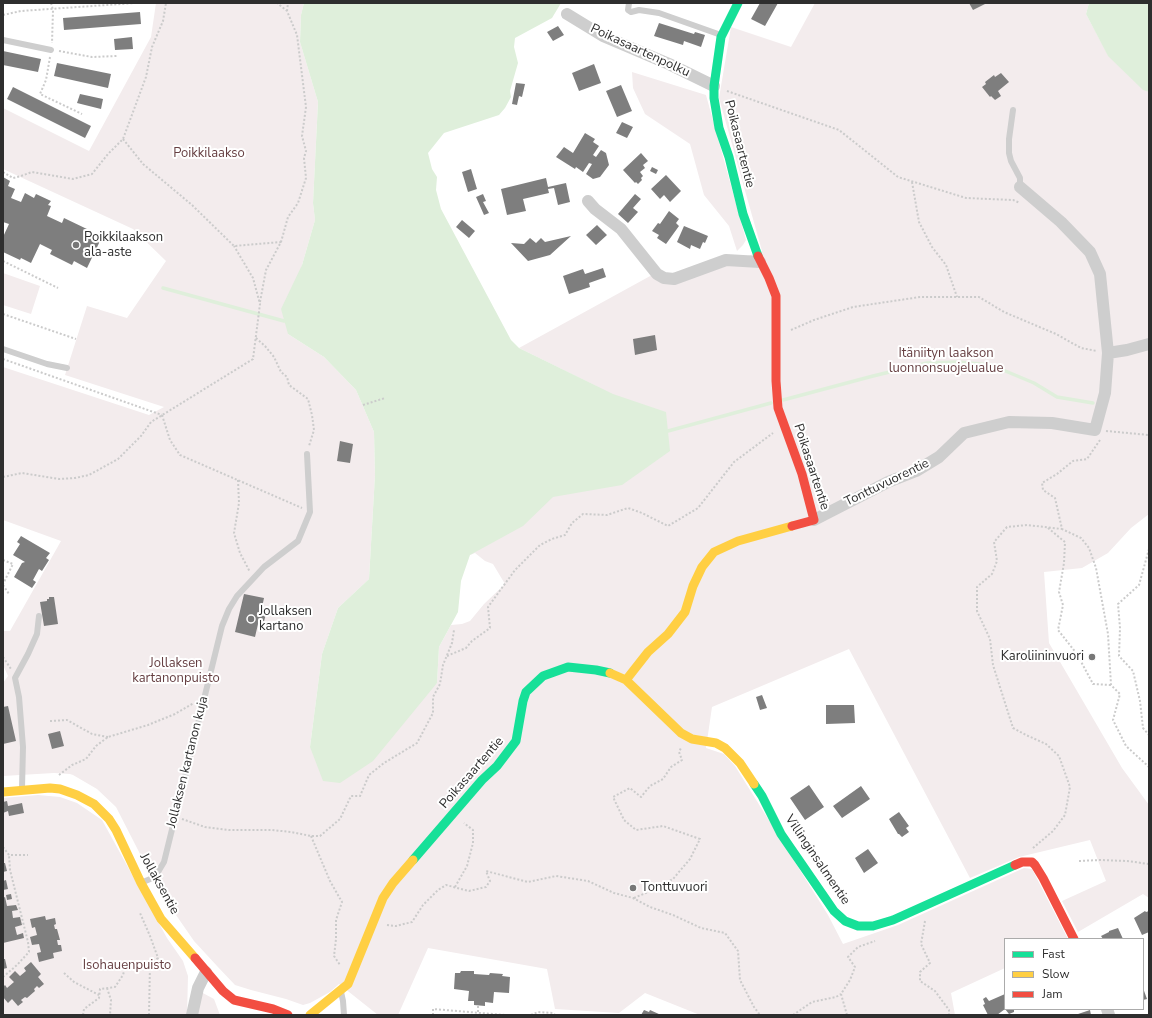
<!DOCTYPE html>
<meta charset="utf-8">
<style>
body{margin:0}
#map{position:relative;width:1152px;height:1018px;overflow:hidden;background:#fff;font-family:"Nunito Sans",sans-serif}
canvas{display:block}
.frame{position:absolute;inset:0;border:4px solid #2e2e2e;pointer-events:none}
.legend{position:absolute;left:1004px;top:938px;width:140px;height:72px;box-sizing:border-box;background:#fff;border:1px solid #ababab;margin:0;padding:5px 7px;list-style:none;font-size:12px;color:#2e2e2e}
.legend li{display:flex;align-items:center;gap:8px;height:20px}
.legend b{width:20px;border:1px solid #ababab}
</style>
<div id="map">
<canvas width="1152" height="1018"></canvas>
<div class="frame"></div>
<ul class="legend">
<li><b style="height:5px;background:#16e098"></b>Fast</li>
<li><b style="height:5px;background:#ffcf43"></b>Slow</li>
<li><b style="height:5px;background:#f24e42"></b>Jam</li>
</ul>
</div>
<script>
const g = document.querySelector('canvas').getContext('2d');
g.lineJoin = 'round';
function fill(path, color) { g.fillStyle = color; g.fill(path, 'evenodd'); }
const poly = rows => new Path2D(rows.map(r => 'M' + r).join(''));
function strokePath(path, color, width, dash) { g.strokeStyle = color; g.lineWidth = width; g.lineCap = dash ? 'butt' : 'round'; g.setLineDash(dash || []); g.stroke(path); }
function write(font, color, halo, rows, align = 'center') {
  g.font = font + ' "Nunito Sans",sans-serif'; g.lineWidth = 4; g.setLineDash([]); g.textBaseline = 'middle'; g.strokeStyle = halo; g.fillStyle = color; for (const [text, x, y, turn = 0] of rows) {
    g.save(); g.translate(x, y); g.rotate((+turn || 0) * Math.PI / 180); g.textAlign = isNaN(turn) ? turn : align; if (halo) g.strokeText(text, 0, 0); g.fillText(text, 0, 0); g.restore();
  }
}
fill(poly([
 [156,3,304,3,301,15,300,42,318,102,313,203,315,220,302,265,288,334,324,357,356,390,374,432,375,475,369,579,338,608,322,654,310,747,437,683,439,647,451,625,462,624,470,621,484,604,505,584,493,564,485,561,475,553,470,555,596,386,519,348,652,275,675,282,762,251,719,98,731,27,791,47,815,3,1089,3,1086,14,1108,55,1143,89,1149,92,1149,514,1131,528,1108,553,1082,568,1044,572,1049,643,1122,768,1149,805,1149,898,1143,894,1078,932,1062,901,1106,881,1090,840,1019,857,970,878,849,649,712,707,706,748,724,754,735,766,828,915,843,944,898,925,1024,868,1032,869,1068,939,1005,939,1005,968,951,993,955,1015,700,1015,645,993,619,1013,555,1009,547,969,428,948,398,1015,378,1015,339,984,330,992,310,1003,303,1005,286,999,251,990,235,985,217,966,194,941,158,889,116,807,97,789,73,775,70,774,54,773,3,776,3,683,8,676,3,665,3,631,10,631,61,541,3,520,3,367,149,415,164,407,65,375,87,306,127,318,166,261,133,229,3,169,3,108,89,151,151,37],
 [632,72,706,95,746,240,743,245,737,251,729,226,704,195,690,144,645,114,633,88],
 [3,273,40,286,31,314,3,305],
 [38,795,60,797,77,803,102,820,167,938,183,961,188,976,187,1015,3,1015,3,798],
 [201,992,214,999,220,1015,195,1015]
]), '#f3eced');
fill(poly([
 [304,3,561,3,552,18,515,38,514,47,518,63,510,91,511,97,505,108,499,115,444,133,428,153,432,169,437,177,436,190,441,209,511,340,519,348,613,394,666,412,670,451,622,485,553,497,523,526,470,555,461,581,458,612,439,647,437,683,373,761,340,783,323,781,310,747,322,654,338,608,369,579,375,475,374,432,356,390,324,357,288,334,281,309,302,265,315,220,313,203,318,102,300,42,301,15],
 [1089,3,1149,3,1149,92,1143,90,1108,56,1086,14]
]), '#dfefdb');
strokePath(poly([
 [163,288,284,321],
 [783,400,873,376,927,363,958,362,991,365,1034,383,1057,397,1093,403],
 [668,431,771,403]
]), '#dfefdb', 3.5);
fill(poly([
 [760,3,778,3,765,26,751,19],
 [969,3,987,3,973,10],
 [140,12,141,24,64,30,63,18],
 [659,23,694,34,695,32,705,35,701,47,684,41,683,45,654,36],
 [558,26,564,35,553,41,547,32],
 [132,37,133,49,115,50,114,39],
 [3,51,41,59,38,72,3,65],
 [57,63,111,74,108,88,54,76],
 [594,64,601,83,579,91,572,73],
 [1001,73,1009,82,998,91,1001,96,995,100,991,96,990,97,982,87,986,84,985,82,994,75,995,77],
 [516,83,525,84,522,97,519,96,517,105,512,104],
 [621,85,632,111,617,117,606,91],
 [13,87,91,126,85,138,7,99],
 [80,94,103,99,101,109,77,103],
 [622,122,633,127,627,138,616,133],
 [585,133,595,139,593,142,599,146,593,155,596,157,601,150,606,153,609,165,600,177,593,179,586,174,592,164,589,163,583,172,576,167,575,169,556,157,564,147,573,153],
 [641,153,648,161,643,165,645,168,640,172,643,176,641,178,642,180,638,184,636,182,635,183,623,170],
 [652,167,658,170,656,174,650,171],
 [471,169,477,189,468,192,462,172],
 [666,175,681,191,670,202,664,195,660,199,651,189],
 [3,177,10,181,8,186,15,189,11,198,21,202,25,193,34,198,36,194,51,201,48,205,51,206,47,216,62,223,64,218,89,230,87,234,100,241,87,268,74,261,72,265,50,254,52,250,40,244,31,263,21,258,20,260,3,252,3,237,9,224,3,222],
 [546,178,548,187,566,183,570,202,558,205,554,188,548,189,549,193,523,199,526,211,507,215,501,189],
 [483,194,486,201,483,202,489,213,484,215,476,197],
 [635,194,641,199,633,208,638,212,628,223,618,214],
 [669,211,679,219,676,223,679,226,666,244,657,238,659,235,652,231,658,223,660,224],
 [462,220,475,231,469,238,456,227],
 [597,225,607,235,596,245,586,235],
 [684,226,708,236,705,243,703,242,700,249,691,245,690,249,677,242],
 [571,236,550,255,528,261,511,243,524,244,530,238,536,243,541,238,545,242],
 [603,268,606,277,589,283,590,287,569,294,563,276,583,269,585,274],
 [655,335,657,350,635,355,633,339],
 [340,441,353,444,350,463,337,461],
 [21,536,50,553,46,558,49,560,42,571,39,569,33,580,36,582,32,588,14,577,22,563,25,562,13,555,20,544,17,542],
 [244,594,264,598,261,612,266,614,263,625,258,624,255,637,235,632],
 [49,597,54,597,58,624,44,626,40,602,47,601,47,599,49,599],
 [762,695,767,708,760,710,756,697],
 [826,705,854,705,855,723,826,724],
 [8,706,16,741,3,744,3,707],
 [60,731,64,746,52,749,48,734],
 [809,785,824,807,805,820,790,798],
 [861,786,870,799,842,818,833,806],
 [7,801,8,806,22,803,24,813,9,816,8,811,3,813,3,802],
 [899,812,909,826,906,828,909,832,902,837,899,834,898,834,889,819],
 [868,849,878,863,864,873,855,858],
 [3,863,5,863,7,871,3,872],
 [6,880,8,889,3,890,3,881],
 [11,894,12,899,7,900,6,895],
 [5,897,7,906,16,905,18,910,12,911,13,918,20,917,22,925,15,927,17,935,23,933,24,938,3,943,3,898],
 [1145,911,1146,912,1149,911,1149,932,1142,935,1134,918],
 [45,916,46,920,55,918,56,924,54,925,55,929,57,929,60,940,57,940,58,945,61,945,62,951,53,953,54,958,39,962,37,953,41,952,39,944,32,945,30,937,37,935,35,927,32,928,30,919],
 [1118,928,1123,939,1103,939,1101,936,1109,932,1109,931],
 [3,959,5,959,7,968,3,969],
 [31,962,41,974,38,977,44,984,39,988,37,986,34,989,35,991,27,998,25,997,21,1000,23,1002,18,1006,12,999,8,1003,3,997,3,987,5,985,7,988,14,982,9,977,15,971,20,976,26,971,24,968],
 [461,971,474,971,474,974,489,975,490,973,503,974,502,976,510,977,509,993,494,992,493,1003,485,1002,485,1006,474,1005,474,1001,468,1001,469,991,454,989,455,973,460,973],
 [1143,988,1147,999,1143,1000],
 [1005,994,1005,1009,1014,1009,1014,1012,1009,1014,1005,1009,997,1015,988,1015,983,1005,985,1004,983,999,986,997,989,1001],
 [644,1010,649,1012,650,1010,661,1015,641,1015],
 [1090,1010,1091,1015,1075,1015]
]), '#7e7e7e');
strokePath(poly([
 [51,3,53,10,52,43],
 [287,11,288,3],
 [3,15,21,11,135,3],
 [59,51,92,57,117,56],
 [50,57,46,80,40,94,82,114],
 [727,91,839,130,898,177,966,198,1013,200,1020,203],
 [123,139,143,164,192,205,234,246,281,242],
 [3,172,13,178,21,176,32,172,73,179,92,174,108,154,123,139,146,77,152,47,163,21,166,3],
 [912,182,919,222,932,247,946,265,957,297],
 [3,261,58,288],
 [260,302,266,270,281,242,288,217,298,203,306,178,304,158,306,151,302,136,306,107,297,35,287,11,277,3],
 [3,314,76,339],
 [791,330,814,320,853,307,920,297,979,297,1004,312,1056,334,1081,348,1097,351],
 [256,338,265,346,274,357,281,372,287,377,289,385,308,399,312,415,314,430,309,446],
 [3,359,162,415],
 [363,405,385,398],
 [162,415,170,440,180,455,302,508],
 [1106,431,1149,435],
 [1100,440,1087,459,1073,461,1057,474,1042,483,1043,490,1055,498,1062,529,1081,538,1089,548,1096,568,1108,634,1111,685,1120,694,1113,720,1126,746,1149,767],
 [3,477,22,473,59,479,75,478,89,475,118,459,141,436,151,422,253,359,260,304,253,278,234,246],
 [238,480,239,503,234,533,240,553,250,572],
 [1048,528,1065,542,1064,563,1059,592,1063,605,1058,630,1077,654,1093,684,1111,685],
 [1149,549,1139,585,1118,604,1120,628,1119,656,1133,671,1140,701,1143,728,1149,735],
 [3,560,13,564,3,584],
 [3,585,9,594],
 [447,656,466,648,472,641,490,628,488,607,515,570,540,545,552,539,565,535,572,523,583,514,607,515,628,508,642,513,668,526,698,508,734,462,773,433],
 [3,657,11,669],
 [50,721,67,720,92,734,108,737],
 [59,775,72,765,86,759,96,746,108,737,148,725,175,714,194,703],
 [182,819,205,827,229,830,272,830,291,832,311,836,320,836,340,819,351,796,360,796,369,775,384,763,417,743,433,713,433,697,440,684,443,665,452,643,454,630],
 [311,836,330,881,342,902,336,920,336,939,334,956,340,965],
 [3,847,9,855,28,855],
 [1033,848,1053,831,1065,815,1070,787,1059,756,1046,744,1026,735,1013,728,993,665,990,639,977,611,977,587,992,574,997,561,994,542,1007,527,1027,525,1062,529],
 [1079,861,1100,860,1127,861,1149,864],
 [455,887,467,866,473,843,473,830,464,823],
 [634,898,655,889,673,879,690,859,700,839,663,826,636,830,624,820,613,797,630,788,641,797,650,786,663,779,671,767,682,760,679,752,681,748],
 [925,921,921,944,930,963,920,972,920,981,935,991,949,1010,949,1015],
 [387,925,396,926,412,922,423,905,438,890,446,885,469,891,486,887,490,881,486,871,528,882,556,876,588,881,614,893,633,898,650,907,673,915,701,928,725,933,738,951,740,980,754,1007,760,1015],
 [64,973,74,982,99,995],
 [3,977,17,965,29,952,28,942,10,870,9,855],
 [107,988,111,1000,110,1015],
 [478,1012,478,1005],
 [83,1015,84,1009,99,998,100,989,115,987,123,975,125,968,150,964,158,958,150,936,140,913],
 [149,1015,150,964],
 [433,1015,433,1009,505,1015],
 [531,1015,538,1012,553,1013,555,1015],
 [793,1015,812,1002,836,997,841,994],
 [847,1015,841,994,850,980,855,967,848,957,858,947,875,941]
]), '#cbcbcb', 2, [2, 2]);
strokePath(poly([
 [629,3,628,10,631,12,639,10,659,13,721,35],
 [3,40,51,50],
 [1013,110,1009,139,1009,153,1011,161,1020,178,1020,187],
 [3,349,47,364,67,368],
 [22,788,23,747,19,697,15,678,28,654,37,634,39,616],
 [143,882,155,877,164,862,222,626,229,609,237,596,264,567,298,541,310,512,307,454],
 [341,992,343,1001,344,1015]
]), '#cecece', 6);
strokePath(poly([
 [567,14,603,36,669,64,714,86],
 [1020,187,1061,222,1090,252,1100,274,1108,353],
 [588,201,595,209,621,229,657,274,664,278,674,279,726,260,760,262],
 [814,520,888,482,916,471,939,457,964,433,1009,422,1052,423,1095,430,1105,393,1108,353,1127,350,1149,344],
 [1107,1009,1109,1015],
 [192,1015,198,988,206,972]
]), '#cecece', 12);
strokePath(poly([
 [738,3,721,37,714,86,714,98,719,128,729,157,743,214,758,256],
 [754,784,762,796,781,834,834,911,845,921,858,926,873,926,893,920,1015,865],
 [413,860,482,780,497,766,516,741,523,701,526,692,543,676,568,667,596,670,610,673]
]), '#16e098', 9);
strokePath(poly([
 [610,673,626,680,681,733,692,739,716,743,725,748,740,763,754,784],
 [626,680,648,652,668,634,685,612,693,586,702,567,714,552,738,541,792,526],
 [3,792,50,788,60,789,77,795,94,804,109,819,116,830,141,883,161,919,195,958],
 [310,1015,348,984,383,898,393,883,413,860]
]), '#ffcf43', 9);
strokePath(poly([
 [758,256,769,278,776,296,776,381,778,408,802,474,814,520,792,526],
 [1015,865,1022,862,1032,862,1035,865,1043,878,1074,939],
 [195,958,223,991,234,1000,273,1009,288,1015]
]), '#f24e42', 9);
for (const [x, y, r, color] of [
 [76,245,4,"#777"],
 [251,619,4,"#777"],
 [1092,657,4,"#777"],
 [633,888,4,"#777"]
]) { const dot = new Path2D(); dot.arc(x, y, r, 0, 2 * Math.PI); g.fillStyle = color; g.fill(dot); strokePath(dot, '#fff', 1.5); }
write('13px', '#2e2e2e', '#fff', [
 ["Poikasaartenpolku",640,51,25],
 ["Poikasaartentie",739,144,76],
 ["Poikasaartentie",811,467,72],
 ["Tonttuvuorentie",887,483,-26],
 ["Jollaksen kartanon kuja",188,762,-76],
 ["Poikasaartentie",472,773,-49],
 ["Villinginsalmentie",817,860,56],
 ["Jollaksentie",159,884,61]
]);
write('13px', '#663f42', '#fff', [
 ["Poikkilaakso",209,154],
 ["Itäniityn laakson",946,354],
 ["luonnonsuojelualue",946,369],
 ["Jollaksen",176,664],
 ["kartanonpuisto",176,679],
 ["Isohauenpuisto",127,966]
]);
write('13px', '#2e2e2e', '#fff', [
 ["Poikkilaakson",84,238],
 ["ala-aste",84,253],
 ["Jollaksen",259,612],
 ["kartano",259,627],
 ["Karoliininvuori",1084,657,"right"],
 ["Tonttuvuori",641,888]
], 'left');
</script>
